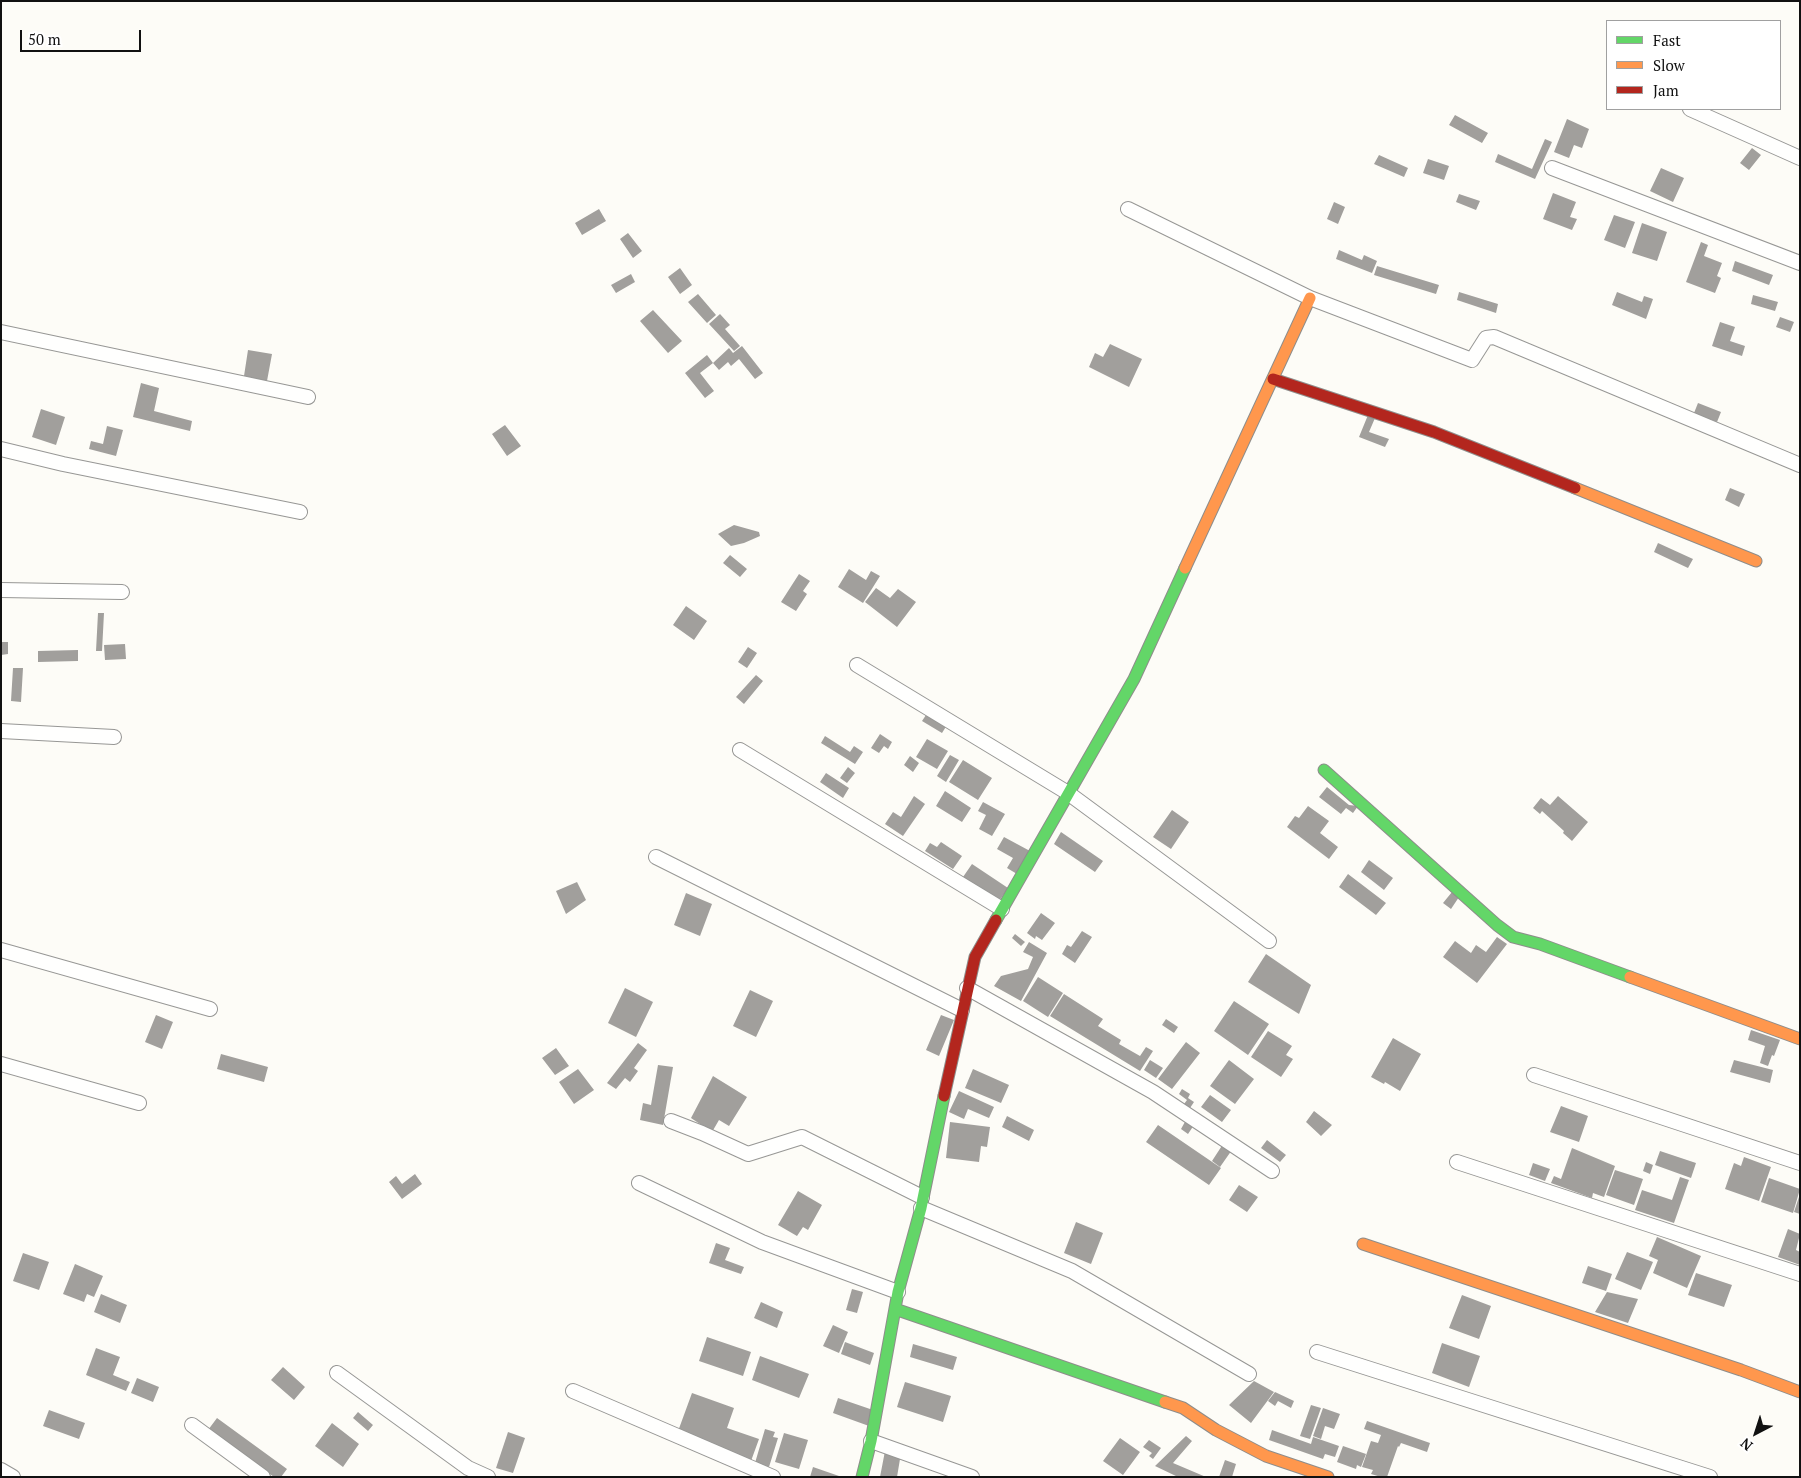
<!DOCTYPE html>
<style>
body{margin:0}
#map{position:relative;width:1801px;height:1478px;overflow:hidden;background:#fdfcf7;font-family:"PT Serif",serif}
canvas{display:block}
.frame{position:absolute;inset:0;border:2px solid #111;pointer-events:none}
.legend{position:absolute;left:1606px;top:20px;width:175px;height:90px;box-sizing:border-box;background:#fff;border:1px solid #a0a0a0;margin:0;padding:6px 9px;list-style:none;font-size:15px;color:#111}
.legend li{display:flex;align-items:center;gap:10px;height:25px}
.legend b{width:25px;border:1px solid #a0a0a0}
.north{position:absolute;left:1731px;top:1408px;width:50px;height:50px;-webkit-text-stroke:4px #fff;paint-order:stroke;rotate:220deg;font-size:14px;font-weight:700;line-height:20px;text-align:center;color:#111}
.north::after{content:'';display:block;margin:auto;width:18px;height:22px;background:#111;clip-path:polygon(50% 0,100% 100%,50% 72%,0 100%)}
.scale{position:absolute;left:20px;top:30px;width:121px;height:22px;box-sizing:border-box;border:2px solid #111;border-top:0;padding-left:6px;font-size:15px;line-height:18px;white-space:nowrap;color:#111;-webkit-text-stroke:4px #fff;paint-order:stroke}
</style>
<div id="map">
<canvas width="1801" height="1478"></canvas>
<div class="frame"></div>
<ul class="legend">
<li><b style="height:6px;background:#63d668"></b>Fast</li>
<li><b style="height:6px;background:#ff974d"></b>Slow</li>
<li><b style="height:6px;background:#b3261e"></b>Jam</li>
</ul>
<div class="north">N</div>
<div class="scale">50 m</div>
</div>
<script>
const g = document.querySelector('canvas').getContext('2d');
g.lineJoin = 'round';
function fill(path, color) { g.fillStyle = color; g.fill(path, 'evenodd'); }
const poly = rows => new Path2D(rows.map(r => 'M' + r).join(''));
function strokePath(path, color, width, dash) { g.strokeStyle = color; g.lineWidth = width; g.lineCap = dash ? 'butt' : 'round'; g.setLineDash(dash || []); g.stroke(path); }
fill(poly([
 [1455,115,1488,133,1482,143,1449,125],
 [1567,119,1589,129,1582,148,1574,145,1569,158,1554,152],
 [1545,139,1552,142,1535,179,1495,162,1498,154,1532,169],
 [1752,148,1761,155,1749,170,1740,163],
 [1379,155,1408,168,1404,177,1374,164],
 [1428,159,1449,166,1444,180,1423,173],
 [1661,168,1684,178,1673,202,1650,191],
 [1553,193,1576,202,1570,217,1577,219,1572,230,1543,219],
 [1459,194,1480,201,1476,210,1456,202],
 [1334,202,1345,207,1338,224,1327,219],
 [599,209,606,221,582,235,575,223],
 [1614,215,1635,222,1625,248,1604,240],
 [1642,223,1667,232,1657,261,1632,253],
 [628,233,642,251,633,258,620,239],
 [1701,242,1708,245,1704,256,1722,263,1717,276,1721,278,1715,293,1686,282],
 [1339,250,1362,260,1364,255,1377,261,1372,273,1336,259],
 [1735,261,1773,275,1769,285,1732,271],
 [1377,266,1439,285,1436,294,1374,275],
 [680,268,692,285,680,294,668,277],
 [631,274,635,282,616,293,611,285],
 [1459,292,1498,304,1496,313,1457,300],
 [1617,292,1642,302,1644,296,1653,299,1646,319,1612,305],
 [698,294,716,315,707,323,688,302],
 [1753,295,1778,302,1775,311,1751,304],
 [653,310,682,341,668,353,640,321],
 [720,314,730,325,725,329,740,346,734,351,709,324],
 [1780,317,1794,322,1790,332,1776,327],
 [1720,322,1735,327,1730,341,1745,346,1742,356,1712,346],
 [1110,344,1142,359,1129,387,1089,367,1095,353,1103,357],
 [742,346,763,373,755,379,739,359,731,366,728,362,719,370,713,363,700,373,714,391,705,398,685,373,707,355,713,363,729,348,733,353],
 [248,350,272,354,267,381,244,376],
 [141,383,159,388,154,411,192,421,190,431,133,417],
 [1698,403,1721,412,1717,422,1694,413],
 [41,409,65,417,56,445,32,437],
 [1368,415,1375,418,1369,432,1389,439,1385,447,1359,437],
 [505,425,521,446,507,456,492,434],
 [107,426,123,430,116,456,89,449,91,441,103,444],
 [1730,488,1745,494,1739,507,1725,500],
 [734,525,759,532,760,536,744,543,731,546,718,534],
 [1658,543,1693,559,1688,568,1654,552],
 [730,555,747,569,740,577,723,563],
 [849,569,866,580,871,571,880,576,863,603,838,587],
 [799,574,810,581,803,591,807,594,796,611,781,602],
 [876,588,890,598,898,589,916,602,897,627,865,602],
 [686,606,707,621,694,640,673,625],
 [98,613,104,613,102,651,96,651],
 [1,642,8,642,8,654,1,655],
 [125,644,126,659,105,660,104,645],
 [748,647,757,653,747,668,738,662],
 [78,650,78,661,38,662,38,651],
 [13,668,23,668,21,702,11,701],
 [756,675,763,681,744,704,736,697],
 [928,712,947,725,942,733,922,721],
 [880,734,892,742,888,749,884,746,879,753,871,748],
 [825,736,850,752,854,746,863,752,855,764,821,743],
 [927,739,948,751,937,769,916,757],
 [950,755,959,760,946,782,937,776],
 [910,756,919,763,913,772,904,765],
 [963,760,992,778,978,800,949,782],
 [848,767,855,773,847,783,840,778],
 [826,773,849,788,843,798,820,782],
 [1327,787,1349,805,1358,806,1353,813,1346,808,1341,814,1319,797],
 [945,791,971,808,962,822,936,806],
 [914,796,925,804,903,836,885,824,893,812,901,817],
 [1558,796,1588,822,1572,841,1563,833,1564,831,1542,811,1540,814,1533,808,1541,798,1550,805],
 [983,802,1005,814,992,836,979,829,986,815,978,811],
 [1308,806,1329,821,1320,833,1338,847,1329,859,1287,827,1295,816,1299,818],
 [1172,810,1189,822,1171,849,1153,837],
 [1061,832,1103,861,1095,872,1054,844],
 [1004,837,1030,851,1017,874,1007,868,1013,858,997,849],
 [941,842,962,856,953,869,925,851,930,843,937,847],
 [1369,860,1393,878,1384,890,1361,872],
 [972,864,1008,888,999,901,963,877],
 [1348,874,1386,903,1376,915,1339,887],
 [577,882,586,900,566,914,556,891],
 [1452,892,1459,897,1451,909,1443,903],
 [686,893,712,904,700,936,674,925],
 [1041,913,1055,923,1042,940,1036,936,1035,939,1027,933],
 [1082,931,1092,937,1075,963,1062,954,1067,945,1071,947],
 [1015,934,1025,942,1021,946,1012,938],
 [1497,937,1507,944,1477,983,1443,957,1455,941,1471,953,1476,945,1486,952],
 [1029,942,1047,953,1021,1001,994,986,1001,976,1028,969,1033,957,1023,952],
 [1266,954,1311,985,1299,1014,1248,982],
 [1038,977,1063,993,1048,1017,1023,1001],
 [625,988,653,1002,636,1037,608,1023],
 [750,990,773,1001,756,1037,733,1026],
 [1064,994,1103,1019,1098,1026,1121,1040,1119,1044,1140,1056,1146,1047,1153,1051,1140,1071,1050,1016],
 [1234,1001,1269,1024,1248,1055,1214,1031],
 [156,1015,173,1022,162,1049,145,1042],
 [941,1015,954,1020,939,1056,926,1050],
 [1166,1019,1178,1027,1174,1033,1162,1025],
 [1751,1030,1780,1040,1774,1056,1772,1055,1768,1066,1760,1063,1765,1046,1748,1040],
 [1268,1031,1292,1046,1286,1055,1293,1059,1281,1077,1251,1057],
 [1393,1038,1421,1054,1400,1091,1385,1082,1384,1084,1371,1077],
 [1186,1042,1200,1053,1172,1089,1158,1079],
 [638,1043,647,1050,634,1068,638,1071,630,1082,625,1078,616,1089,607,1083],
 [556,1048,569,1066,555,1075,542,1058],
 [221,1054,268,1067,264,1082,217,1069],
 [1150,1060,1163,1068,1156,1078,1144,1070],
 [1229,1060,1254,1079,1235,1104,1210,1086],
 [1734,1060,1773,1070,1770,1083,1730,1072],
 [658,1065,673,1067,663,1125,640,1120,643,1103,651,1105],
 [578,1069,594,1090,574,1104,559,1082],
 [973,1069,1009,1085,1001,1103,965,1088],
 [713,1076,747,1097,729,1126,719,1120,712,1132,691,1118],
 [1182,1089,1190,1094,1188,1098,1194,1102,1190,1108,1184,1104,1187,1100,1179,1094],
 [959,1091,994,1107,989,1118,968,1109,964,1119,949,1112],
 [1210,1095,1231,1110,1222,1122,1201,1107],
 [1561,1106,1588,1116,1579,1142,1550,1132],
 [1314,1111,1332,1125,1321,1136,1306,1122],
 [1007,1116,1034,1130,1029,1141,1002,1127],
 [1186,1120,1194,1125,1188,1134,1181,1129],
 [950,1122,990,1127,987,1147,981,1146,979,1162,946,1158],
 [1158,1125,1221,1168,1209,1185,1146,1142],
 [1267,1140,1286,1155,1280,1162,1261,1148],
 [1225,1141,1234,1147,1220,1167,1212,1161],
 [1572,1148,1615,1166,1604,1197,1593,1193,1592,1198,1551,1183,1554,1176,1561,1179],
 [1660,1151,1696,1163,1691,1178,1655,1165],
 [1744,1157,1771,1167,1759,1201,1725,1189,1734,1163,1741,1166],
 [1646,1162,1653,1165,1650,1174,1643,1171],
 [1533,1163,1550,1169,1545,1181,1529,1175],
 [1615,1170,1643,1179,1634,1205,1606,1195],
 [415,1174,422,1184,402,1199,389,1182,396,1176,402,1184],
 [1680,1177,1689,1180,1674,1223,1635,1210,1642,1190,1672,1200],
 [1769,1178,1800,1189,1793,1213,1761,1202],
 [1239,1185,1258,1197,1247,1212,1229,1200],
 [798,1191,822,1205,808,1230,803,1227,797,1236,778,1225],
 [1799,1197,1800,1197,1800,1214,1794,1212],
 [1076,1222,1103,1233,1091,1264,1064,1253],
 [1788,1229,1800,1234,1796,1250,1800,1252,1800,1265,1778,1257],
 [1657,1237,1701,1256,1687,1288,1653,1273,1658,1260,1649,1256],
 [716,1243,730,1248,725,1260,744,1267,741,1274,709,1263],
 [1627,1252,1653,1262,1641,1290,1615,1279],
 [23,1253,49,1262,39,1290,13,1281],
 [75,1264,103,1276,94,1297,87,1294,84,1302,63,1294],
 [1588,1266,1612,1274,1606,1291,1582,1283],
 [1696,1273,1732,1285,1724,1307,1688,1295],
 [852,1289,863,1292,857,1313,846,1310],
 [1607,1292,1638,1299,1628,1323,1595,1312],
 [101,1294,127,1305,120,1323,94,1312],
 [1462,1295,1491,1306,1479,1339,1449,1328],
 [761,1302,783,1312,777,1328,754,1318],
 [833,1325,848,1332,839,1353,823,1346],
 [707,1337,751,1352,743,1376,699,1361],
 [845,1342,874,1353,870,1365,841,1354],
 [1442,1343,1480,1356,1469,1387,1432,1373],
 [913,1344,957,1357,953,1370,910,1357],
 [96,1348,120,1357,113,1375,130,1382,126,1391,86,1375],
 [760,1356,809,1374,799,1398,752,1380],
 [283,1367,305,1387,294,1400,271,1380],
 [137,1378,159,1387,153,1402,131,1393],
 [1254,1381,1274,1392,1251,1423,1229,1405],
 [905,1382,951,1396,943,1422,897,1407],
 [1275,1392,1294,1401,1291,1408,1278,1401,1275,1406,1268,1401],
 [692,1393,734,1408,727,1428,759,1439,751,1461,677,1434],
 [838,1398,873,1410,869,1426,833,1413],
 [1311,1405,1321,1408,1310,1439,1300,1436],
 [1323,1408,1340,1414,1334,1429,1325,1426,1321,1439,1313,1436],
 [49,1410,85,1423,79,1439,43,1426],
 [358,1412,373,1425,368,1431,353,1418],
 [217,1418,287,1469,281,1477,274,1477,208,1430],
 [1367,1421,1430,1443,1427,1452,1401,1443,1399,1447,1398,1446,1387,1477,1381,1477,1371,1474,1373,1470,1362,1467,1371,1441,1378,1443,1381,1435,1364,1429],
 [332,1423,359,1444,343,1467,315,1446],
 [765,1429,775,1432,773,1437,778,1438,769,1467,755,1463],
 [1272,1430,1311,1444,1313,1437,1339,1446,1335,1457,1325,1454,1323,1459,1269,1440],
 [508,1432,525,1438,513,1473,496,1468],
 [784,1433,808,1440,799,1469,775,1462],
 [1186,1436,1192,1441,1173,1463,1206,1477,1178,1477,1155,1466],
 [1120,1438,1140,1452,1123,1475,1103,1461],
 [1149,1440,1161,1448,1153,1459,1149,1456,1152,1453,1143,1447],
 [1343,1446,1366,1454,1361,1467,1357,1465,1356,1469,1337,1462],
 [885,1451,901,1453,897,1477,880,1477],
 [1225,1460,1236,1464,1232,1477,1219,1477],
 [813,1467,839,1476,839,1477,810,1477]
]), '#a19f9c');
const street = poly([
 [1690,109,1800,158],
 [1552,168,1800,263],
 [1128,209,1310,298,1472,360,1486,338,1494,337,1800,465],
 [1,332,308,397],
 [1,449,63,464,300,512],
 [1,590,122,592],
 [857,665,1068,793,1269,941],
 [1,731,114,737],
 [740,750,1002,909],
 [656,857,962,1010],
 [1,950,210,1009],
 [967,988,1153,1092,1272,1171],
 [1,1064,139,1103],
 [1534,1075,1800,1163],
 [671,1121,702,1133,748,1154,802,1137,922,1197],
 [1457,1162,1800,1274],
 [639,1183,762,1242,898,1292],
 [921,1208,1072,1271,1249,1374],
 [1317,1352,1710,1477],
 [337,1373,468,1468,488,1477],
 [573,1391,773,1477],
 [192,1425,263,1477],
 [871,1441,972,1477],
 [1,1470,13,1477]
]);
const fast = poly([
 [1324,770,1497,925,1513,937,1540,944,1630,977],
 [996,920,1134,679,1185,568],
 [895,1309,1165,1402],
 [862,1477,871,1441,898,1292,921,1208,944,1096]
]);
const slow = poly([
 [1575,488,1756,561],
 [1185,568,1310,298],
 [1630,977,1800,1039],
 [1363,1244,1741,1370,1800,1392],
 [1165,1402,1183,1408,1216,1430,1266,1456,1328,1477]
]);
const jam = poly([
 [1273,379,1434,432,1575,488],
 [944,1096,975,957,996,920]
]);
strokePath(street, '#979795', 16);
strokePath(fast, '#8e8d8b', 13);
strokePath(slow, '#8e8d8b', 13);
strokePath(jam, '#8e8d8b', 13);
strokePath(street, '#fffffe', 14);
strokePath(fast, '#63d668', 11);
strokePath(slow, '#ff974d', 11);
strokePath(jam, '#b3261e', 11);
</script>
